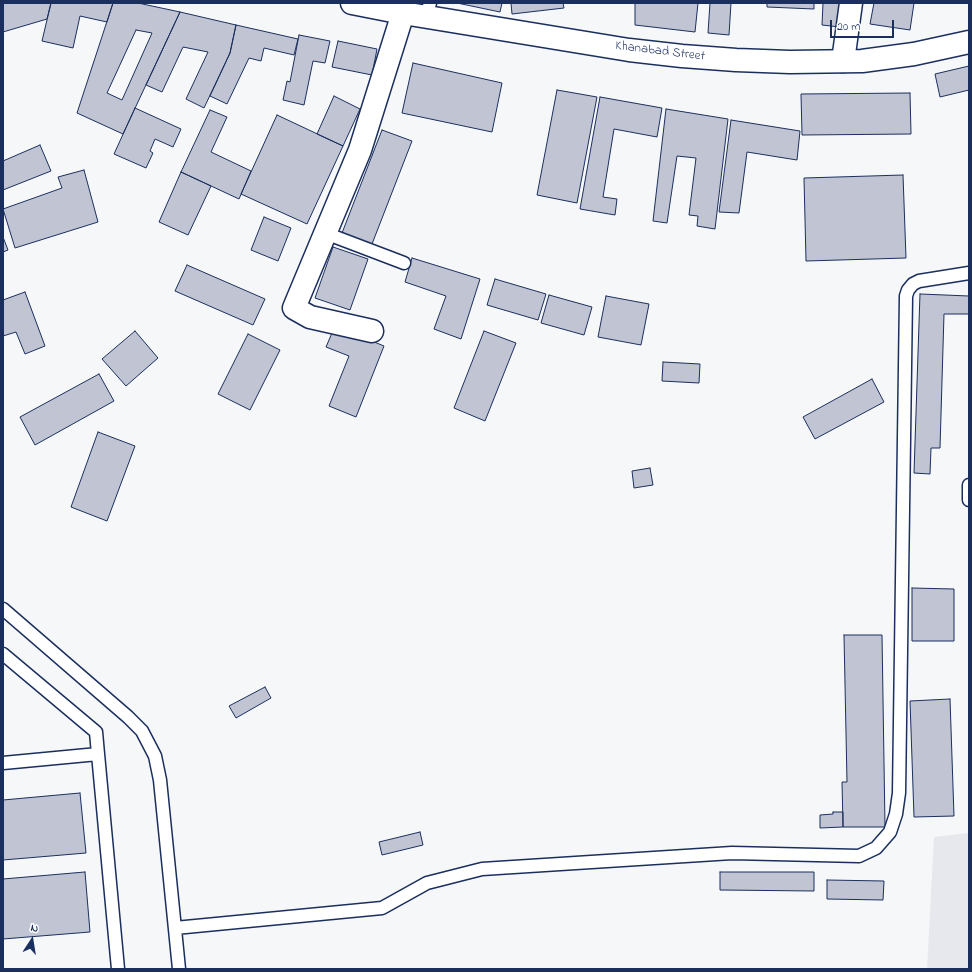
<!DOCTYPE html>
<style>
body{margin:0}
#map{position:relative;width:972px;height:972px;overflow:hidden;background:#f6f7f9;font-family:"Indie Flower",sans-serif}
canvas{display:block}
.frame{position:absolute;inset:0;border:4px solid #1b2f5e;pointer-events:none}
.north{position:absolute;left:12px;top:920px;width:40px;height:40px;-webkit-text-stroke:3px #fff;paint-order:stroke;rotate:12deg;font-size:11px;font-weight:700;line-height:16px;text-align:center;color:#1b2f5e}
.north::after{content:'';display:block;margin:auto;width:14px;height:18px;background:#1b2f5e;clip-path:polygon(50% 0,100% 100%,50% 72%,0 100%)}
.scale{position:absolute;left:830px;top:20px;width:64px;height:18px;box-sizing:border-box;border:2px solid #1b2f5e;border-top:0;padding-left:5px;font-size:12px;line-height:14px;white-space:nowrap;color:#1b2f5e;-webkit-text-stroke:3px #fff;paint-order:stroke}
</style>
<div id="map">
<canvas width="972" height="972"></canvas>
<div class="frame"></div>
<div class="north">N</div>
<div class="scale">20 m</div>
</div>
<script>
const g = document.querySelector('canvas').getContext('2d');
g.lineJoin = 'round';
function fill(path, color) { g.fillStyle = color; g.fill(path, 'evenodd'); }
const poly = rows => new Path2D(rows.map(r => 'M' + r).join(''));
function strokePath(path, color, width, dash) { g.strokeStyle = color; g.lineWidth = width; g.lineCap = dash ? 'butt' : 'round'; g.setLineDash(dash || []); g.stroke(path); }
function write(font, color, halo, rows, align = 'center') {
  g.font = font + ' "Indie Flower",sans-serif'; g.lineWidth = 3; g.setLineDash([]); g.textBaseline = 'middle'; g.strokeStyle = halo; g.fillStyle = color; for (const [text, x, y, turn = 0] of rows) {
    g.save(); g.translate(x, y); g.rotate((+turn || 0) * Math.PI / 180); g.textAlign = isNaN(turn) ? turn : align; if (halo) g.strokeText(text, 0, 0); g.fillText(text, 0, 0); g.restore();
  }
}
fill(poly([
 [969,833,969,969,927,969,934,837]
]), '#e6e8ee');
const building = poly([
 [3,3,51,3,47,19,3,32,3,3],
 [51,3,113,3,107,22,80,16,73,48,42,41,51,3],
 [113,3,138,3,180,12,123,134,77,113,113,3],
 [136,30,152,33,122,100,107,93,136,30],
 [457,3,502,3,500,12,457,3],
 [511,3,563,3,564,8,512,14,511,3],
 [635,3,698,3,695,32,635,25,635,3],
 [710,3,731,3,729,35,708,33,710,3],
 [767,3,814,3,814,9,767,7,767,3],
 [823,3,842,3,840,27,822,25,823,3],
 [874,3,914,3,910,30,870,24,874,3],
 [180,12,236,25,230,53,204,108,186,99,208,52,183,47,162,92,146,85,180,12],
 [236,25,298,39,294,55,264,48,261,61,249,58,227,104,210,96,230,53,236,25],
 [299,35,330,41,325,63,313,61,304,105,283,100,287,81,290,82,299,35],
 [338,41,377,49,372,75,332,67,338,41],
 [413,63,502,83,492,132,402,113,413,63],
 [969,66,969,90,940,97,935,74,969,66],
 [557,90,597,97,577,203,537,195,557,90],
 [910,93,911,134,802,135,801,94,910,93],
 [334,96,360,109,343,146,317,134,334,96],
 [600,97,662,108,657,137,614,129,603,197,617,199,615,215,580,209,600,97],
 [135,108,181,129,173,147,155,139,150,151,153,153,146,168,114,154,135,108],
 [666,109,728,119,715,229,697,226,698,216,689,215,696,158,677,156,667,223,653,221,666,109],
 [210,110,227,117,211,152,251,171,239,199,181,172,210,110],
 [277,115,343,146,307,224,241,194,277,115],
 [731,120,800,131,797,160,747,152,739,213,719,212,731,120],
 [382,130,412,141,372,244,342,233,382,130],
 [40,145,51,171,3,190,3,161,40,145],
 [84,170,98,222,15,248,3,209,62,188,58,177,84,170],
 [181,172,211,186,188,235,159,222,181,172],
 [903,175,906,258,806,261,804,178,903,175],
 [264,217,291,228,278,261,251,250,264,217],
 [3,237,8,250,3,252,3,237],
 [333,247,368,259,350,310,315,298,333,247],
 [412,258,480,279,461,339,434,329,446,296,405,282,412,258],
 [187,265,265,299,253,325,175,291,187,265],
 [495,279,546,294,538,320,487,305,495,279],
 [25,292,45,346,25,354,16,332,3,336,3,300,25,292],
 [920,294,969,296,969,314,944,314,940,448,931,448,930,474,914,473,920,294],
 [549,295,592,307,584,335,541,323,549,295],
 [606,296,649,304,641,345,598,337,606,296],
 [335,326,384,346,356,417,329,406,349,356,326,347,335,326],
 [135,331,158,358,126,386,102,359,135,331],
 [484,331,516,343,485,421,454,408,484,331],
 [248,334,280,350,250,410,218,394,248,334],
 [663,362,700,364,699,383,662,381,663,362],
 [99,374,114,401,35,445,20,417,99,374],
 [872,379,884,402,815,439,803,417,872,379],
 [98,432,135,446,107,521,71,507,98,432],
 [650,468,653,485,634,488,632,471,650,468],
 [912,588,954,589,954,641,912,641,912,588],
 [844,635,882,635,885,827,843,827,842,782,847,782,844,635],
 [265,687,271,698,236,718,229,706,265,687],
 [950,699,954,816,914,817,910,701,950,699],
 [80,793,86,853,3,860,3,800,80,793],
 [833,812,843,812,843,827,820,828,820,815,833,814,833,812],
 [420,832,423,845,382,855,379,842,420,832],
 [85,872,90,932,3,939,3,879,85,872],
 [720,872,814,872,814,891,720,890,720,872],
 [827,880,884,881,883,900,827,899,827,880]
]);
fill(building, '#c0c4d3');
strokePath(building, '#1b2f5e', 1);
const service = poly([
 [426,17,430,3],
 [325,233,404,263],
 [969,485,969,500],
 [3,609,128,717,142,731,155,756,160,780,179,969],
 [3,654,96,732,98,754,3,763],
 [98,754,118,969],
 [175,928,382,908,427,883,482,869,732,853,859,856,876,848,890,832,896,814,899,793,906,296,908,290,913,284,919,281,969,273]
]);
const minor = poly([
 [843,61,851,3],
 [372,331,310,317,294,308,360,150,403,13]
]);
const secondary = poly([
 [352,3,403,13,629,50,682,56,736,60,790,62,862,61,914,54,969,42]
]);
strokePath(service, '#1b2f5e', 15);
strokePath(minor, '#1b2f5e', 25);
strokePath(secondary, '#1b2f5e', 25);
strokePath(service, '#fff', 12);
strokePath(minor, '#fff', 22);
strokePath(secondary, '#fff', 22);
write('13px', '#1b2f5e', '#fff', [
 ["Khanabad Street",660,52,7]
]);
</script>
